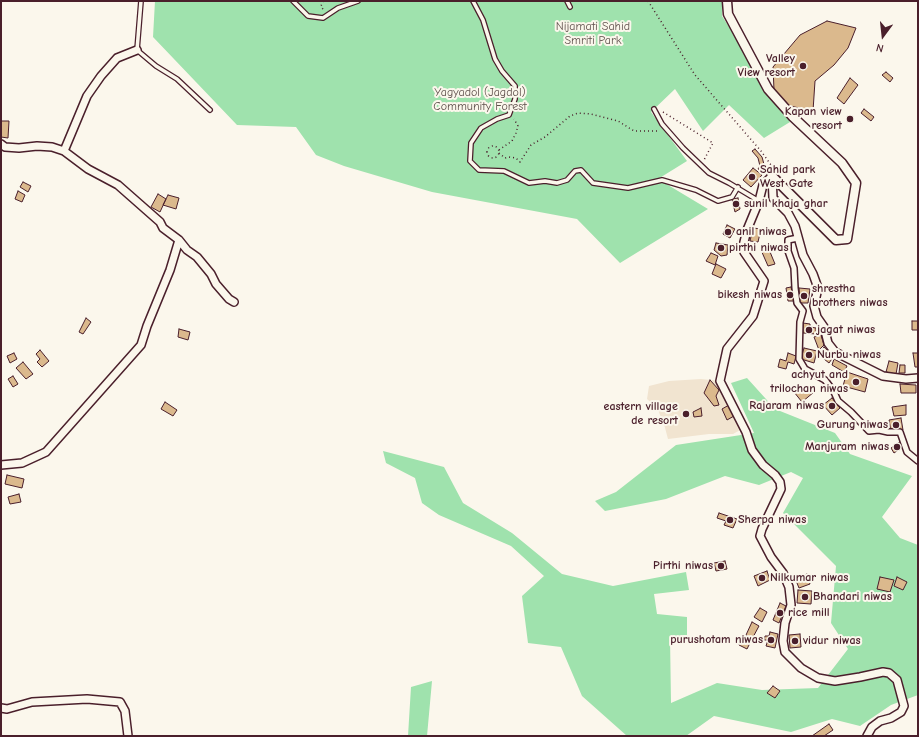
<!DOCTYPE html>
<style>
body{margin:0}
#map{position:relative;width:919px;height:737px;overflow:hidden;background:#fbf7ec;font-family:"Comic Neue",sans-serif}
canvas{display:block}
.frame{position:absolute;inset:0;border:2px solid #4a1f2b;pointer-events:none}
.north{position:absolute;left:863px;top:16px;width:40px;height:40px;-webkit-text-stroke:3px #fbf7ec;paint-order:stroke;rotate:195deg;font-size:11px;font-weight:700;line-height:16px;text-align:center;color:#4a1f2b}
.north::after{content:'';display:block;margin:auto;width:14px;height:18px;background:#4a1f2b;clip-path:polygon(50% 0,100% 100%,50% 72%,0 100%)}
</style>
<div id="map">
<canvas width="919" height="737"></canvas>
<div class="frame"></div>
<div class="north">N</div>
</div>
<script>
const g = document.querySelector('canvas').getContext('2d');
g.lineJoin = 'round';
function fill(path, color) { g.fillStyle = color; g.fill(path, 'evenodd'); }
const poly = rows => new Path2D(rows.map(r => 'M' + r).join(''));
function strokePath(path, color, width, dash) { g.strokeStyle = color; g.lineWidth = width; g.lineCap = dash ? 'butt' : 'round'; g.setLineDash(dash || []); g.stroke(path); }
function write(font, color, halo, rows, align = 'center') {
  g.font = font + ' "Comic Neue",sans-serif'; g.lineWidth = 4; g.setLineDash([]); g.textBaseline = 'middle'; g.strokeStyle = halo; g.fillStyle = color; for (const [text, x, y, turn = 0] of rows) {
    g.save(); g.translate(x, y); g.rotate((+turn || 0) * Math.PI / 180); g.textAlign = isNaN(turn) ? turn : align; if (halo) g.strokeText(text, 0, 0); g.fillText(text, 0, 0); g.restore();
  }
}
fill(poly([
 [701,379,720,381,742,429,733,434,709,434,668,439,664,424,657,408,647,399,649,386,669,381]
]), '#f1e4d0');
fill(poly([
 [155,1,722,1,722,16,790,122,764,138,729,105,703,131,675,89,651,112,687,161,658,179,708,209,620,263,577,219,432,192,344,166,316,155,296,127,237,125,153,37],
 [747,378,775,409,835,433,850,454,912,476,882,517,900,538,918,545,918,695,891,705,860,726,832,719,791,732,714,716,686,736,627,736,582,696,561,647,528,643,522,596,544,576,511,546,439,515,422,503,415,478,386,463,383,451,444,467,463,503,512,533,562,574,613,586,686,572,689,590,654,594,657,614,687,617,687,635,670,637,671,703,717,683,762,690,818,688,848,649,831,623,836,566,783,513,803,478,791,472,759,485,725,476,666,499,605,511,595,501,616,492,676,445,754,433,731,383],
 [432,681,427,736,408,736,411,687]
]), '#9fe2ad');
const building = poly([
 [827,21,856,28,848,48,834,65,815,81,813,111,790,106,774,90,773,67,800,35,827,21],
 [886,72,893,78,890,82,882,75,886,72],
 [850,78,858,85,844,104,837,98,850,78],
 [864,109,874,117,871,121,861,113,864,109],
 [1,121,9,121,8,138,1,137,1,121],
 [755,149,762,157,765,168,762,172,758,169,760,166,758,158,752,151,755,149],
 [753,168,762,175,751,187,743,180,753,168],
 [23,182,31,186,28,192,20,187,23,182],
 [18,191,25,195,22,202,15,199,18,191],
 [158,194,166,199,160,212,151,207,158,194],
 [168,195,179,198,176,209,163,205,168,195],
 [738,198,740,209,735,212,732,199,738,198],
 [727,225,735,229,730,238,723,234,727,225],
 [753,228,761,229,758,242,750,241,753,228],
 [716,243,728,245,727,255,721,256,714,250,716,243],
 [768,247,775,264,768,266,761,250,768,247],
 [711,253,718,256,715,265,706,261,711,253],
 [716,264,726,269,721,278,712,274,716,264],
 [791,287,794,301,788,301,786,288,791,287],
 [799,288,810,289,808,303,800,303,799,288],
 [86,318,91,322,83,334,79,332,86,318],
 [912,321,918,321,918,330,912,330,912,321],
 [803,323,810,324,810,327,816,328,816,334,803,333,803,323],
 [179,329,190,332,188,340,178,337,179,329],
 [821,335,824,345,819,350,814,337,821,335],
 [824,347,834,356,829,363,819,355,824,347],
 [804,348,817,351,814,363,801,359,804,348],
 [40,350,49,361,42,367,37,362,40,359,36,354,40,350],
 [14,353,17,359,10,363,7,356,14,353],
 [788,353,796,356,794,364,788,362,786,369,778,367,780,359,786,361,788,353],
 [913,353,918,353,918,367,915,367,913,353],
 [834,359,847,366,844,372,832,365,834,359],
 [889,361,898,363,896,374,886,372,889,361],
 [23,362,33,374,26,379,16,368,23,362],
 [900,365,905,365,905,373,899,373,900,365],
 [847,372,868,379,865,392,843,386,847,372],
 [13,376,18,384,13,387,8,379,13,376],
 [710,380,719,390,716,396,719,405,714,406,704,393,710,380],
 [900,384,916,385,916,393,901,393,900,384],
 [808,387,814,392,802,402,794,392,799,388,802,392,808,387],
 [832,398,840,408,832,415,823,405,832,398],
 [165,402,177,410,173,416,161,409,165,402],
 [729,405,734,416,727,420,722,409,729,405],
 [906,405,906,415,894,416,892,407,906,405],
 [701,408,702,416,694,417,693,412,701,408],
 [901,418,903,430,891,432,889,420,901,418],
 [901,441,904,446,894,453,891,448,901,441],
 [7,475,24,479,22,488,5,484,7,475],
 [19,494,21,502,10,504,8,497,19,494],
 [719,513,737,519,733,528,724,525,726,521,717,518,719,513],
 [725,561,727,569,716,571,714,563,725,561],
 [767,571,770,580,758,586,754,576,767,571],
 [807,574,810,584,799,588,795,578,807,574],
 [880,577,894,580,890,592,877,589,880,577],
 [897,577,907,582,903,590,894,586,897,577],
 [798,590,812,591,811,604,797,603,798,590],
 [780,603,786,606,779,623,773,620,780,603],
 [760,608,767,612,762,622,754,617,760,608],
 [752,622,759,626,752,639,746,635,752,622],
 [770,632,778,634,775,648,766,646,768,640,764,640,765,636,769,636,770,632],
 [800,634,801,647,790,648,789,635,800,634],
 [743,637,751,641,747,649,739,645,743,637],
 [773,686,780,691,775,698,767,693,773,686],
 [829,724,833,730,824,736,812,736,829,724]
]);
fill(building, '#dbb98d');
strokePath(building, '#4a1f2b', 1);
const service = poly([
 [141,1,137,50,156,66,177,79,210,110],
 [293,1,308,16,323,18,338,8,358,1],
 [473,1,483,20,495,59,502,71,515,86,515,99,509,115,497,119,481,128,471,143,470,161,479,170,504,171,529,183,545,181,557,183,567,180,575,171,581,170,593,183,628,188,662,180,696,190,718,201,732,197,738,187],
 [567,1,570,7],
 [654,109,662,124,683,148,709,173,729,183,759,201]
]);
const pedestrian = poly([
 [798,238,788,240,788,251,794,268,795,288,797,303,803,311,800,322,799,359,805,369,825,380,834,392,838,401,851,412,869,431,879,430,888,432,900,432,907,452,918,461]
]);
const minor = poly([
 [1,144,5,147,19,148,37,146,52,147,64,151,88,169,118,185,160,222,163,228,179,240,187,250,197,257,211,274,216,284,229,299,234,302],
 [64,151,87,96,101,76,117,58,137,50],
 [772,176,763,185,759,201,747,230,743,246,744,252,764,281,753,316,727,349,720,381,746,432,752,450,763,465,775,475,780,482,781,489,762,529,760,536,771,557,783,573,789,587,791,605,785,623,783,641,785,652,801,668,818,678,835,681,860,677,883,672,889,673,897,680,904,706,901,712,891,718,880,721,872,727,867,736],
 [772,176,773,198,788,213,795,226,803,255,813,274,818,288,814,306,817,317,824,327,828,343,835,352,883,376,906,379,918,378],
 [1,465,22,463,46,452,141,345,147,326,170,270,179,240],
 [1,708,7,709,32,702,87,699,120,702,125,711,128,736]
]);
const tertiary = poly([
 [727,1,728,14,768,89,793,117,842,163,856,183,847,239,836,240,772,176]
]);
strokePath(service, '#4a1f2b', 6);
strokePath(pedestrian, '#4a1f2b', 8);
strokePath(minor, '#4a1f2b', 10);
strokePath(tertiary, '#4a1f2b', 11);
strokePath(poly([
 [323,1,321,6,324,11],
 [648,1,695,75,761,151,771,165,771,168],
 [663,112,713,143,704,160],
 '487 152a6 6 0 1 1 12 0a6 6 0 1 1-12 0Z',
 [499,150,512,141,516,133,518,126,514,119],
 [499,153,505,158,509,157,516,158,520,162,531,145,545,137,570,116,578,113,591,114,618,121,634,131,660,131]
]), '#4a1f2b', 1.5, [1, 3]);
strokePath(service, '#fbf7ec', 3.5);
strokePath(pedestrian, '#fbf7ec', 5);
strokePath(minor, '#fbf7ec', 7);
strokePath(tertiary, '#fbf7ec', 8);
for (const [x, y, r, color] of [
 [803,66,4,"#4a1f2b"],
 [850,119,4,"#4a1f2b"],
 [752,177,4,"#4a1f2b"],
 [736,204,4,"#4a1f2b"],
 [728,232,4,"#4a1f2b"],
 [721,248,4,"#4a1f2b"],
 [790,295,4,"#4a1f2b"],
 [804,296,4,"#4a1f2b"],
 [809,330,4,"#4a1f2b"],
 [809,355,4,"#4a1f2b"],
 [856,382,4,"#4a1f2b"],
 [832,406,4,"#4a1f2b"],
 [686,414,4,"#4a1f2b"],
 [896,425,4,"#4a1f2b"],
 [897,447,4,"#4a1f2b"],
 [730,520,4,"#4a1f2b"],
 [721,566,4,"#4a1f2b"],
 [762,578,4,"#4a1f2b"],
 [805,597,4,"#4a1f2b"],
 [780,613,4,"#4a1f2b"],
 [771,640,4,"#4a1f2b"],
 [795,641,4,"#4a1f2b"]
]) { const dot = new Path2D(); dot.arc(x, y, r, 0, 2 * Math.PI); g.fillStyle = color; g.fill(dot); strokePath(dot, '#fbf7ec', 1.5); }
write('12px', '#5f504c', '#fbf7ec', [
 ["Nijamati Sahid",593,27],
 ["Smriti Park",593,41],
 ["Yagyadol (Jagdol)",480,93],
 ["Community Forest",480,107]
]);
write('bold 12px', '#4a1f2b', '#fbf7ec', [
 ["Valley",795,59,"right"],
 ["View resort",795,73,"right"],
 ["Kapan view",842,112,"right"],
 ["resort",842,126,"right"],
 ["Sahid park",760,170],
 ["West Gate",760,184],
 ["sunil khaja ghar",744,204],
 ["anil niwas",736,232],
 ["pirthi niwas",729,248],
 ["shrestha",812,289],
 ["brothers niwas",812,303],
 ["bikesh niwas",782,295,"right"],
 ["jagat niwas",817,330],
 ["Nurbu niwas",817,355],
 ["achyut and",848,375,"right"],
 ["trilochan niwas",848,389,"right"],
 ["Rajaram niwas",824,406,"right"],
 ["eastern village",678,407,"right"],
 ["de resort",678,421,"right"],
 ["Gurung niwas",888,425,"right"],
 ["Manjuram niwas",889,447,"right"],
 ["Sherpa niwas",738,520],
 ["Pirthi niwas",713,566,"right"],
 ["Nilkumar niwas",770,578],
 ["Bhandari niwas",813,597],
 ["rice mill",788,613],
 ["purushotam niwas",763,640,"right"],
 ["vidur niwas",803,641]
], 'left');
</script>
